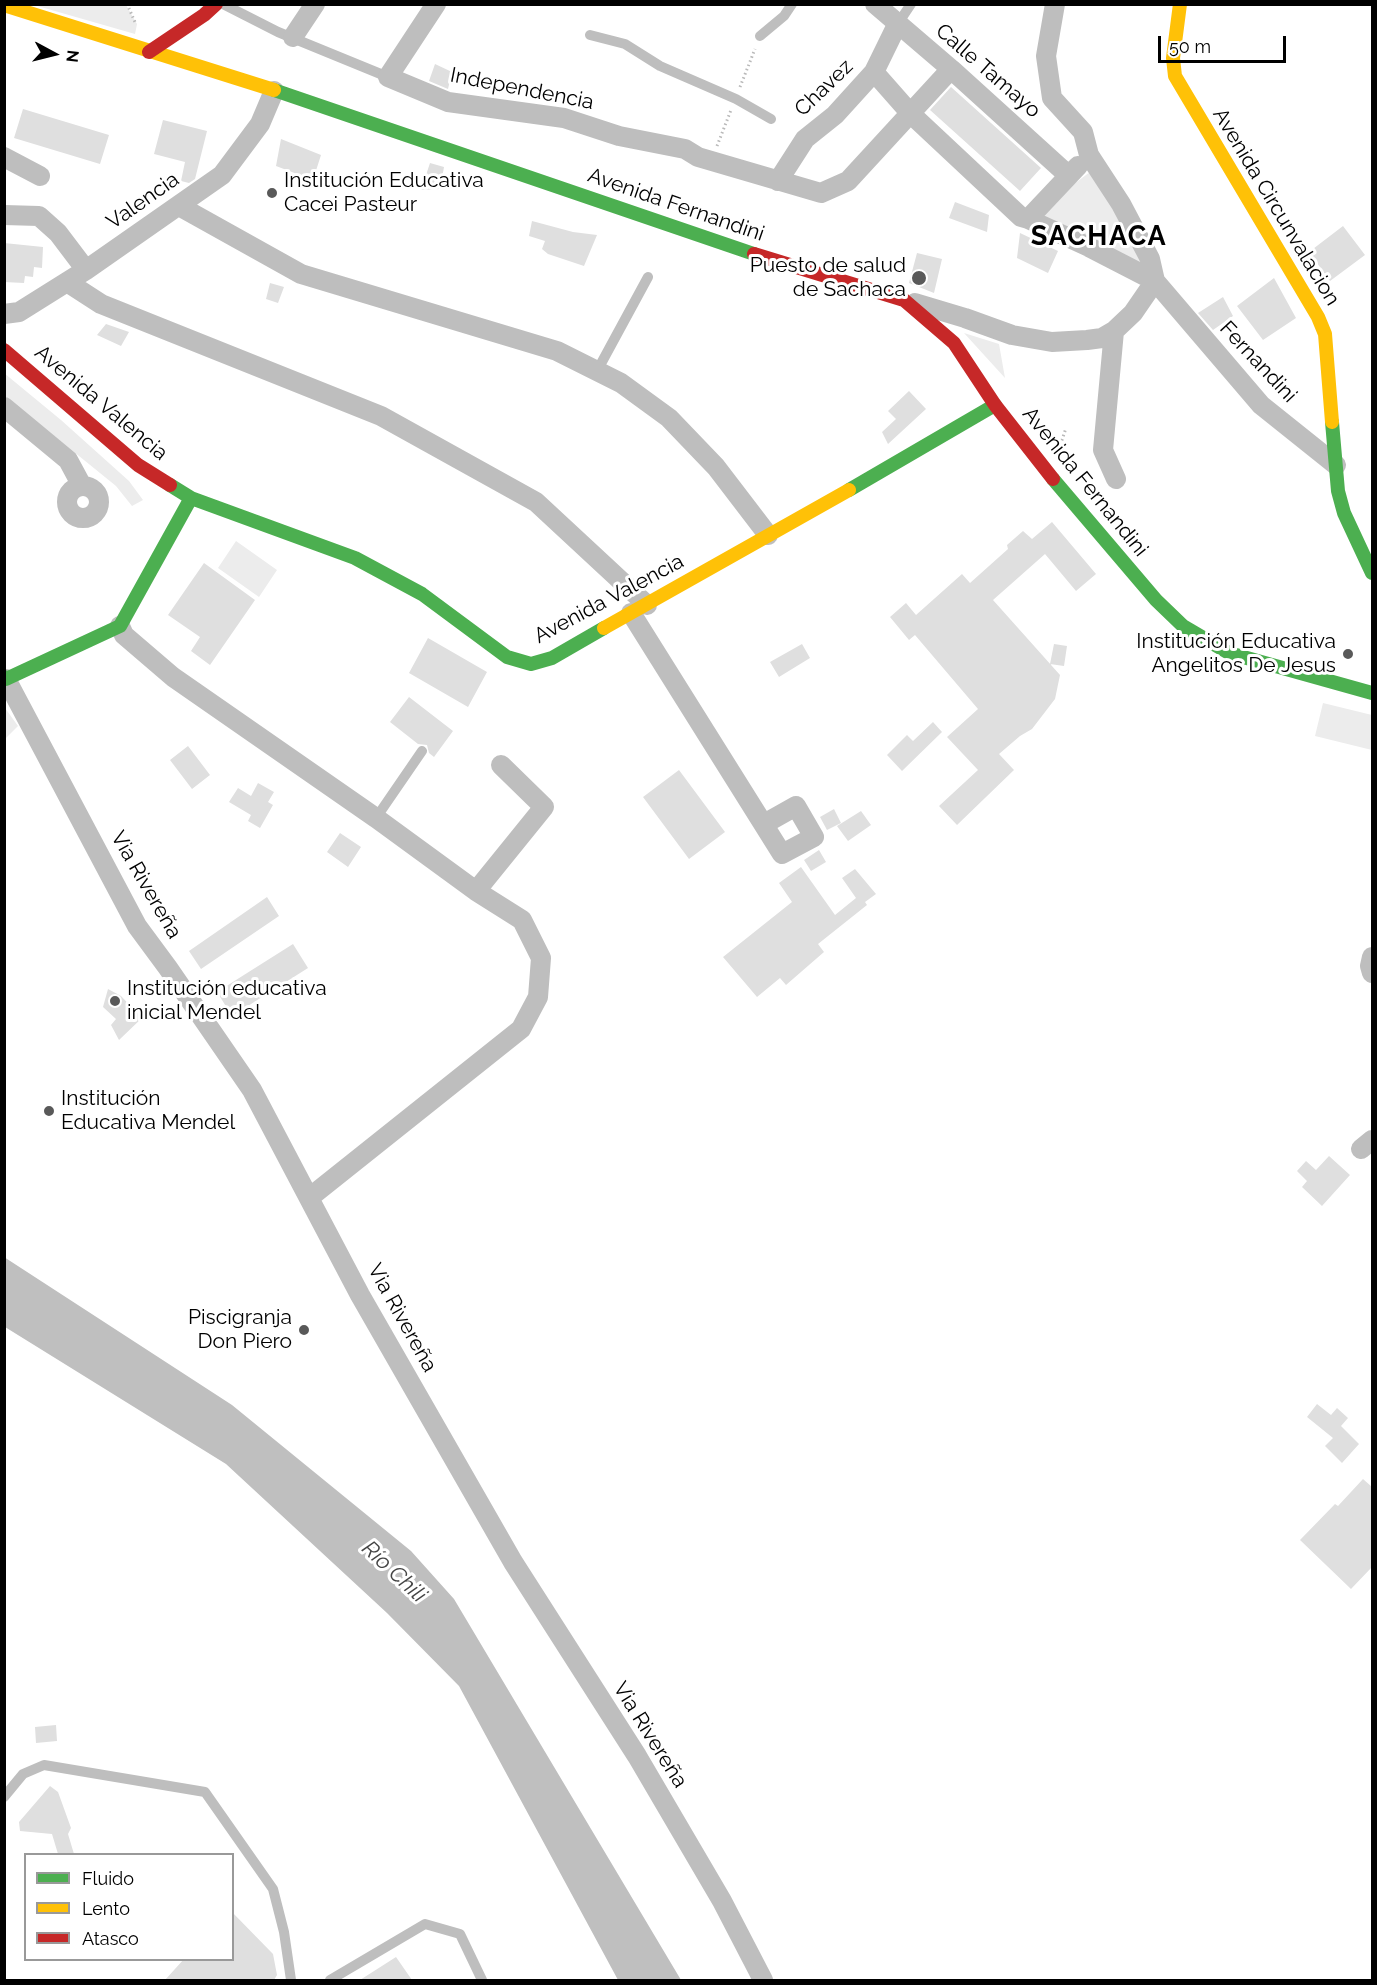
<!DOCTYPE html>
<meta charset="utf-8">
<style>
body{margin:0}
#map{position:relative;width:1377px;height:1985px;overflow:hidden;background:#fff;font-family:Raleway,sans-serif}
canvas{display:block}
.frame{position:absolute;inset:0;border:6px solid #000;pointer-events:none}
.legend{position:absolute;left:24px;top:1853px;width:210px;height:108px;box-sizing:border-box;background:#fff;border:2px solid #999;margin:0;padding:8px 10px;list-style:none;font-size:18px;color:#000}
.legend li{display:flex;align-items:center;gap:12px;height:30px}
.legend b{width:30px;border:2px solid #999}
.north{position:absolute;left:24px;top:24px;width:60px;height:60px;-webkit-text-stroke:4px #fff;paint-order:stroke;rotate:97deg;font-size:16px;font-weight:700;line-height:24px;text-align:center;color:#000}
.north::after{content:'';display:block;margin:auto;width:21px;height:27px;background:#000;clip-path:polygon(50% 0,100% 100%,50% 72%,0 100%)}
.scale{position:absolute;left:1158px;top:36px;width:128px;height:27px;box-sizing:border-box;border:3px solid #000;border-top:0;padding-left:8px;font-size:18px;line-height:21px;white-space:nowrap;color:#000;-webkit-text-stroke:4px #fff;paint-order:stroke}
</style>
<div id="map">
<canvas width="1377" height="1985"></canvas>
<div class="frame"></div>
<ul class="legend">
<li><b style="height:8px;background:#4caf50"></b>Fluido</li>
<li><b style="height:8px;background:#ffc107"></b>Lento</li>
<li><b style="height:8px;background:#c62828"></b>Atasco</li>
</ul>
<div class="north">N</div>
<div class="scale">50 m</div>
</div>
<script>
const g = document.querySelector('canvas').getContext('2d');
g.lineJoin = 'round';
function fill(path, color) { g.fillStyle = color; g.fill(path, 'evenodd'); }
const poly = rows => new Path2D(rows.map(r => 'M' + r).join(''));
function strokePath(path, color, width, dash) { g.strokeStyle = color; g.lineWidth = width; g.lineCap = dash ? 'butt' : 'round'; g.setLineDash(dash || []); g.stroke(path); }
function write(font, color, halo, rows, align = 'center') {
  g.font = font + ' Raleway,sans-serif'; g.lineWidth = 6; g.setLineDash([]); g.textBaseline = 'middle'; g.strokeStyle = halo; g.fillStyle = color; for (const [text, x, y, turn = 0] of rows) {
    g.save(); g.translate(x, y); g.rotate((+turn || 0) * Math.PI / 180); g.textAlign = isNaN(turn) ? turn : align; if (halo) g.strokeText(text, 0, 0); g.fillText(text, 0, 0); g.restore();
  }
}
fill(poly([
 [34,5,126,5,137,24,135,34],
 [1090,172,1143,258,1139,263,1042,216,1070,187],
 [964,333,999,344,1005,378],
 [4,373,61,420,129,481,143,500,132,506,116,486,5,396],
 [236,541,277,570,259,597,218,568],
 [1323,703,1372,715,1372,750,1315,736],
 [5,708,18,726,5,739,4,708]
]), '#ececec');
fill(poly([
 [4,1257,232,1405,411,1551,454,1599,681,1980,618,1980,459,1686,387,1613,226,1464,5,1327]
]), '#bfbfbf');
fill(poly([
 [435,64,452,72,448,89,429,81],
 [951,87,1041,168,1020,191,930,110],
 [23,109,109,135,100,164,14,138],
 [163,120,207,131,195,179,189,183,181,181,185,162,154,154],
 [281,139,321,155,313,180,276,166],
 [430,163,444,167,440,189,421,190],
 [955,202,989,215,987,232,949,218],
 [532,221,573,232,597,235,584,266,548,254,542,249,545,241,529,236],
 [1343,226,1365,255,1330,281,1309,252],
 [1020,233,1058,251,1048,273,1017,258],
 [4,243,43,247,42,268,34,267,33,277,25,276,24,283,4,282],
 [917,253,942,259,934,293,909,283],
 [1274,278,1296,318,1263,340,1237,306],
 [270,283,284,287,278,303,266,299],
 [1223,297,1233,316,1213,330,1198,313],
 [106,324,129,332,121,346,97,335],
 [909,391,926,409,888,444,882,432,896,419,888,411],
 [1052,522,1096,574,1076,591,1045,554,993,600,1060,675,1055,699,1032,729,1020,736,999,754,1014,770,957,825,939,806,978,770,947,737,978,709,915,635,909,640,890,617,906,603,916,615,962,574,970,583,1008,549,1007,545,1023,531,1032,539],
 [204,563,255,600,210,665,191,651,200,637,168,615],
 [428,638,487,672,468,707,409,673],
 [802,644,810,658,779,677,770,662],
 [1054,644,1067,646,1064,666,1050,664],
 [409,697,453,731,434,757,429,753,427,745,418,744,390,722],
 [933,722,942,732,902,771,887,755,907,735,913,741],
 [188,746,210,775,192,789,170,760],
 [679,770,725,832,689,859,643,797],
 [258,783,274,792,268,802,273,805,260,828,248,821,251,815,229,802,238,788,251,796],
 [834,809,841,823,827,830,820,817],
 [861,811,871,825,848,841,837,826],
 [340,833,361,847,348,867,327,852],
 [819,850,826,862,811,871,804,860],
 [801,867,835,915,856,898,842,878,855,869,876,894,865,902,867,905,818,944,824,952,786,985,780,978,757,997,723,957,792,902,779,883],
 [267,897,279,916,201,969,189,951],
 [293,944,308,968,232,1016,217,992],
 [108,989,121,996,142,1018,119,1040,111,1025,116,1019,103,1007],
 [1329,1156,1350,1175,1322,1206,1302,1187,1307,1181,1297,1171,1306,1161,1316,1170],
 [1317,1404,1331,1415,1337,1408,1348,1418,1341,1426,1359,1444,1342,1463,1325,1446,1333,1438,1307,1417],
 [1363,1479,1372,1487,1372,1567,1351,1589,1300,1540,1335,1504,1338,1506],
 [56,1725,57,1741,36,1743,35,1727],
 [50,1786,58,1792,71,1828,68,1834,74,1854,58,1854,52,1834,20,1831,19,1822],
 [232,1912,273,1954,277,1975,274,1980,165,1980,184,1959,232,1959],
 [396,1957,412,1980,360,1980]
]), '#dfdfdf');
strokePath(poly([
 [127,4,135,22],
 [740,87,755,49],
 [717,146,731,110],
 [1059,449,1066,428]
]), '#b9b9b9', 3, [1.5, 3]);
strokePath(poly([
 [223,4,278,32,388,77],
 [897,25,911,4],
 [590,35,625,44,660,66,736,99,771,119],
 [760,36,784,16,792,4],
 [597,371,648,277],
 [376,818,422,751],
 [4,1797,23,1774,44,1765,205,1792,273,1889,284,1932,291,1980],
 [330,1980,425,1924,460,1934,482,1980]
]), '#bebebe', 10);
strokePath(poly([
 [436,4,388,77,448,102,564,118,619,136,685,149,698,157,821,193,848,181,951,69],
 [875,4,951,69,1068,175],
 [293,37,315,4],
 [874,72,911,114,1021,217,1028,219,1089,247,1155,281,1261,405,1336,465],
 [4,157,40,176],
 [778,181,805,139,835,115,874,72,897,25],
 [179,206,301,274,557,351,621,383,669,418,716,467,768,535],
 [4,215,39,216,58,233,86,270],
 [1028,219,1078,166],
 [67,282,101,304,381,416,536,502,647,605],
 [915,303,965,318,1012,335,1052,342,1087,340,1102,338,1114,331,1133,313,1155,281,1150,259,1121,204,1089,155,1083,132,1052,98,1046,56,1055,4],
 [4,314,19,312,86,270,222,175,260,124,274,91],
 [1114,331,1103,450,1116,479],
 [4,407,68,460,82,486],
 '67 502a16 16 0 1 1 32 0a16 16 0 1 1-32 0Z',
 [631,613,782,854,814,837,796,806,764,824],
 [120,626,124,635,173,677,376,818,476,891,522,920,541,958,538,997,521,1029,309,1198],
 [6,679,137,926,168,968,252,1090,360,1295,513,1562,637,1756,722,1901,763,1980],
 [476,891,544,807,501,765],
 [1372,957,1370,966,1372,973],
 [1361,1149,1372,1140]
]), '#bebebe', 20);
strokePath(poly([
 [274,90,754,254],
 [1332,422,1338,491,1344,513,1372,573],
 [1053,479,1156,600,1183,626,1229,653,1372,693],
 [170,485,191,498,355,558,422,594,507,657,531,664,552,658,604,628],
 [849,490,995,405],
 [4,677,6,679,120,626,191,498]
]), '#4caf50', 14);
strokePath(poly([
 [1180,4,1173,58,1175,76,1318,317,1325,334,1332,422],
 [4,5,274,90],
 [604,628,849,490]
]), '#ffc107', 14);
strokePath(poly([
 [149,52,204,15,216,4],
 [754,254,904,300,954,343,995,405,1053,479],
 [4,350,138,465,170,485]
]), '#c62828', 14);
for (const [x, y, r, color] of [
 [272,193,6,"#595959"],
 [919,278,8,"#595959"],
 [1348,654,6,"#595959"],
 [115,1001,6,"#595959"],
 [49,1111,6,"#595959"],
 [304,1330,6,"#595959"]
]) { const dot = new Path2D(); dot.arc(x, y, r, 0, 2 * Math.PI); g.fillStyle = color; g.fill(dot); strokePath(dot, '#fff', 2); }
write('21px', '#000', '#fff', [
 ["Calle Tamayo",988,71,41],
 ["Chavez",824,88,-44],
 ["Independencia",522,89,11],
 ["Valencia",143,201,-35],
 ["Avenida Fernandini",676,205,19],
 ["Avenida Circunvalacion",1276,207,59],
 ["Fernandini",1258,362,47],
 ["Avenida Valencia",101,403,40],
 ["Avenida Fernandini",1085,482,51],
 ["Avenida Valencia",609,599,-28],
 ["Via Rivereña",146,885,60],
 ["Via Rivereña",402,1318,61],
 ["Via Rivereña",650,1735,58]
]);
write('21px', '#000', '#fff', [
 ["Institución Educativa",284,181],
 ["Cacei Pasteur",284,205],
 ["Puesto de salud",906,266,"right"],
 ["de Sachaca",906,290,"right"],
 ["Institución Educativa",1336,642,"right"],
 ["Angelitos De Jesus",1336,666,"right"],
 ["Institución educativa",127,989],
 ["inicial Mendel",127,1013],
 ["Institución",61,1099],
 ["Educativa Mendel",61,1123],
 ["Piscigranja",292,1318,"right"],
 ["Don Piero",292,1342,"right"]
], 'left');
write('italic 22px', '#444', '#fff', [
 ["Río Chili",394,1572,43]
]);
g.letterSpacing = '1.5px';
write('bold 27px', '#000', '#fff', [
 ["SACHACA",1099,237]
]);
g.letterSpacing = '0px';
</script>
